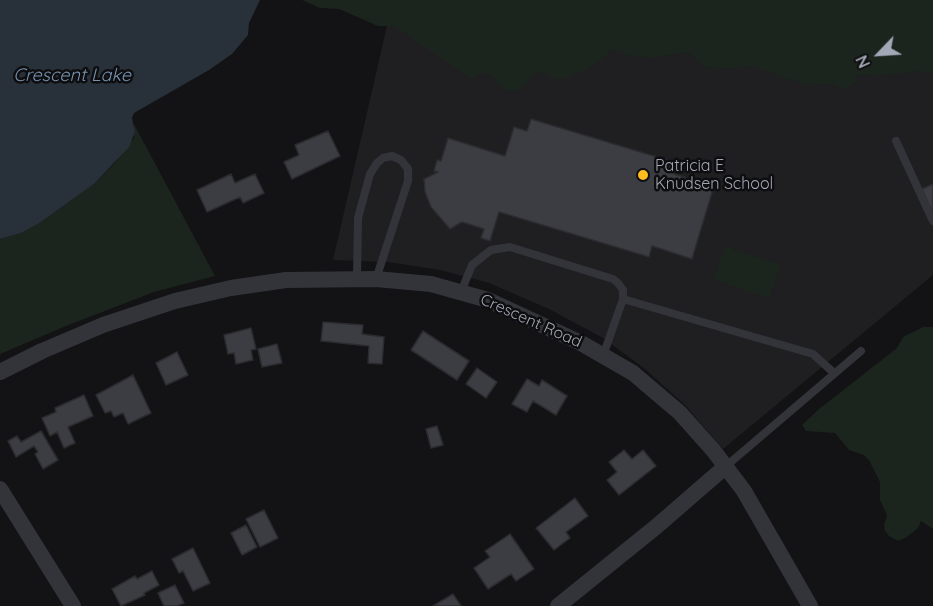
<!DOCTYPE html>
<style>
body{margin:0}
#map{position:relative;width:933px;height:606px;overflow:hidden;background:#131214;font-family:Quicksand,sans-serif}
canvas{display:block}
.north{position:absolute;left:849px;top:24px;width:60px;height:60px;-webkit-text-stroke:4px #0e0d0f;paint-order:stroke;rotate:245deg;font-size:16px;font-weight:700;line-height:24px;text-align:center;color:#a3a8b6}
.north::after{content:'';display:block;margin:auto;width:21px;height:27px;background:#a3a8b6;clip-path:polygon(50% 0,100% 100%,50% 72%,0 100%)}
</style>
<div id="map">
<canvas width="933" height="606"></canvas>
<div class="north">N</div>
</div>
<script>
const g = document.querySelector('canvas').getContext('2d');
g.lineJoin = 'round';
function fill(path, color) { g.fillStyle = color; g.fill(path, 'evenodd'); }
const poly = rows => new Path2D(rows.map(r => 'M' + r).join(''));
function strokePath(path, color, width, dash) { g.strokeStyle = color; g.lineWidth = width; g.lineCap = dash ? 'butt' : 'round'; g.setLineDash(dash || []); g.stroke(path); }
function write(font, color, halo, rows, align = 'center') {
  g.font = font + ' Quicksand,sans-serif'; g.lineWidth = 5; g.setLineDash([]); g.textBaseline = 'middle'; g.strokeStyle = halo; g.fillStyle = color; for (const [text, x, y, turn = 0] of rows) {
    g.save(); g.translate(x, y); g.rotate((+turn || 0) * Math.PI / 180); g.textAlign = isNaN(turn) ? turn : align; if (halo) g.strokeText(text, 0, 0); g.fillText(text, 0, 0); g.restore();
  }
}
fill(poly([
 [393,0,933,0,933,275,723,449,685,405,645,369,603,338,549,309,489,283,440,270,388,262,333,260]
]), '#1f1e21');
fill(poly([
 [302,0,933,0,933,74,921,71,879,76,858,75,856,77,856,82,844,90,831,84,806,85,754,67,713,69,702,66,689,52,652,58,632,56,612,50,595,64,580,73,568,78,555,79,540,72,536,73,526,85,518,90,509,91,499,86,495,78,488,74,481,73,475,78,470,78,394,26,378,26,339,9,320,8],
 [134,124,215,276,154,292,66,326,0,354,0,239,21,233,38,224,94,184,114,164,134,138],
 [725,246,781,265,769,299,713,279],
 [923,327,933,327,933,529,921,521,918,528,907,537,898,541,889,536,885,531,884,525,887,515,880,500,880,482,869,460,864,455,849,450,835,433,806,431,802,425,819,409,897,348,903,337]
]), '#1c241e');
fill(poly([
 [0,0,260,0,249,23,248,35,232,54,209,70,134,113,132,118,135,132,129,147,94,184,38,224,21,233,0,239]
]), '#283139');
const building = poly([
 [531,119,677,163,674,174,714,186,692,259,652,246,649,257,499,212,490,241,481,238,484,229,462,222,450,229,431,207,425,192,424,179,438,172,434,171,437,160,441,161,448,138,505,156,514,127,527,131,531,119],
 [328,131,340,156,292,179,284,162,299,155,295,145,328,131],
 [231,174,235,183,255,174,264,193,243,203,240,197,207,212,197,190,231,174],
 [933,184,933,214,922,189,933,184],
 [323,322,363,325,362,334,384,337,382,364,368,363,369,346,321,341,323,322],
 [251,328,256,349,251,350,253,360,236,364,234,353,228,354,224,335,251,328],
 [423,331,469,361,457,380,411,350,423,331],
 [277,344,282,363,262,367,258,349,277,344],
 [177,352,188,375,166,385,156,363,177,352],
 [477,368,497,382,486,398,466,384,477,368],
 [133,375,151,413,128,424,123,413,114,417,111,411,105,413,96,395,133,375],
 [527,379,539,386,542,380,567,396,556,415,533,401,527,412,512,404,527,379],
 [84,395,93,416,68,427,75,443,64,448,57,432,50,436,42,418,56,412,55,408,84,395],
 [437,426,443,445,431,448,426,429,437,426],
 [41,431,58,460,43,469,35,454,38,452,34,446,16,457,8,441,17,436,21,442,41,431],
 [624,450,632,459,643,450,656,466,619,495,607,480,617,472,609,462,624,450],
 [575,498,588,516,566,532,570,538,554,550,536,528,575,498],
 [264,510,278,538,260,547,246,519,264,510],
 [246,525,257,547,242,555,231,533,246,525],
 [510,534,534,569,516,581,511,574,488,589,474,568,490,557,485,551,510,534],
 [193,548,210,583,193,591,183,571,179,573,172,559,193,548],
 [152,571,159,585,144,593,145,595,121,606,112,589,135,576,137,579,152,571],
 [175,585,184,603,177,606,164,606,158,593,175,585],
 [453,594,461,606,433,606,453,594]
]);
fill(building, '#3c3d42');
strokePath(building, '#2c2c30', 1.5);
strokePath(poly([
 [896,141,933,221],
 [357,279,358,218,370,174,377,163,383,158,392,156,401,160,408,169,408,181,376,279],
 [461,292,472,265,491,250,510,247,613,279,618,283,623,290,623,299],
 [603,356,623,299,813,354,834,373],
 [725,467,861,351]
]), '#33343a', 8);
strokePath(poly([
 [0,372,42,351,103,325,175,301,231,288,286,280,376,279,431,284,488,300,581,343,633,373,680,413,713,450,744,491,810,606],
 [0,489,73,606],
 [558,606,657,526,725,467]
]), '#33343a', 16);
for (const [x, y, r, color] of [
 [643,175,6,"#ffbc20"]
]) { const dot = new Path2D(); dot.arc(x, y, r, 0, 2 * Math.PI); g.fillStyle = color; g.fill(dot); strokePath(dot, '#0e0d0f', 2); }
write('16px', '#a3a8b6', '#0e0d0f', [
 ["Patricia E",655,166],
 ["Knudsen School",655,184]
], 'left');
write('16px', '#a3a8b6', '#0e0d0f', [
 ["Crescent Road",531,321,24]
]);
write('italic 18px', '#7795b4', '#0e0d0f', [
 ["Crescent Lake",72,76]
]);
</script>
